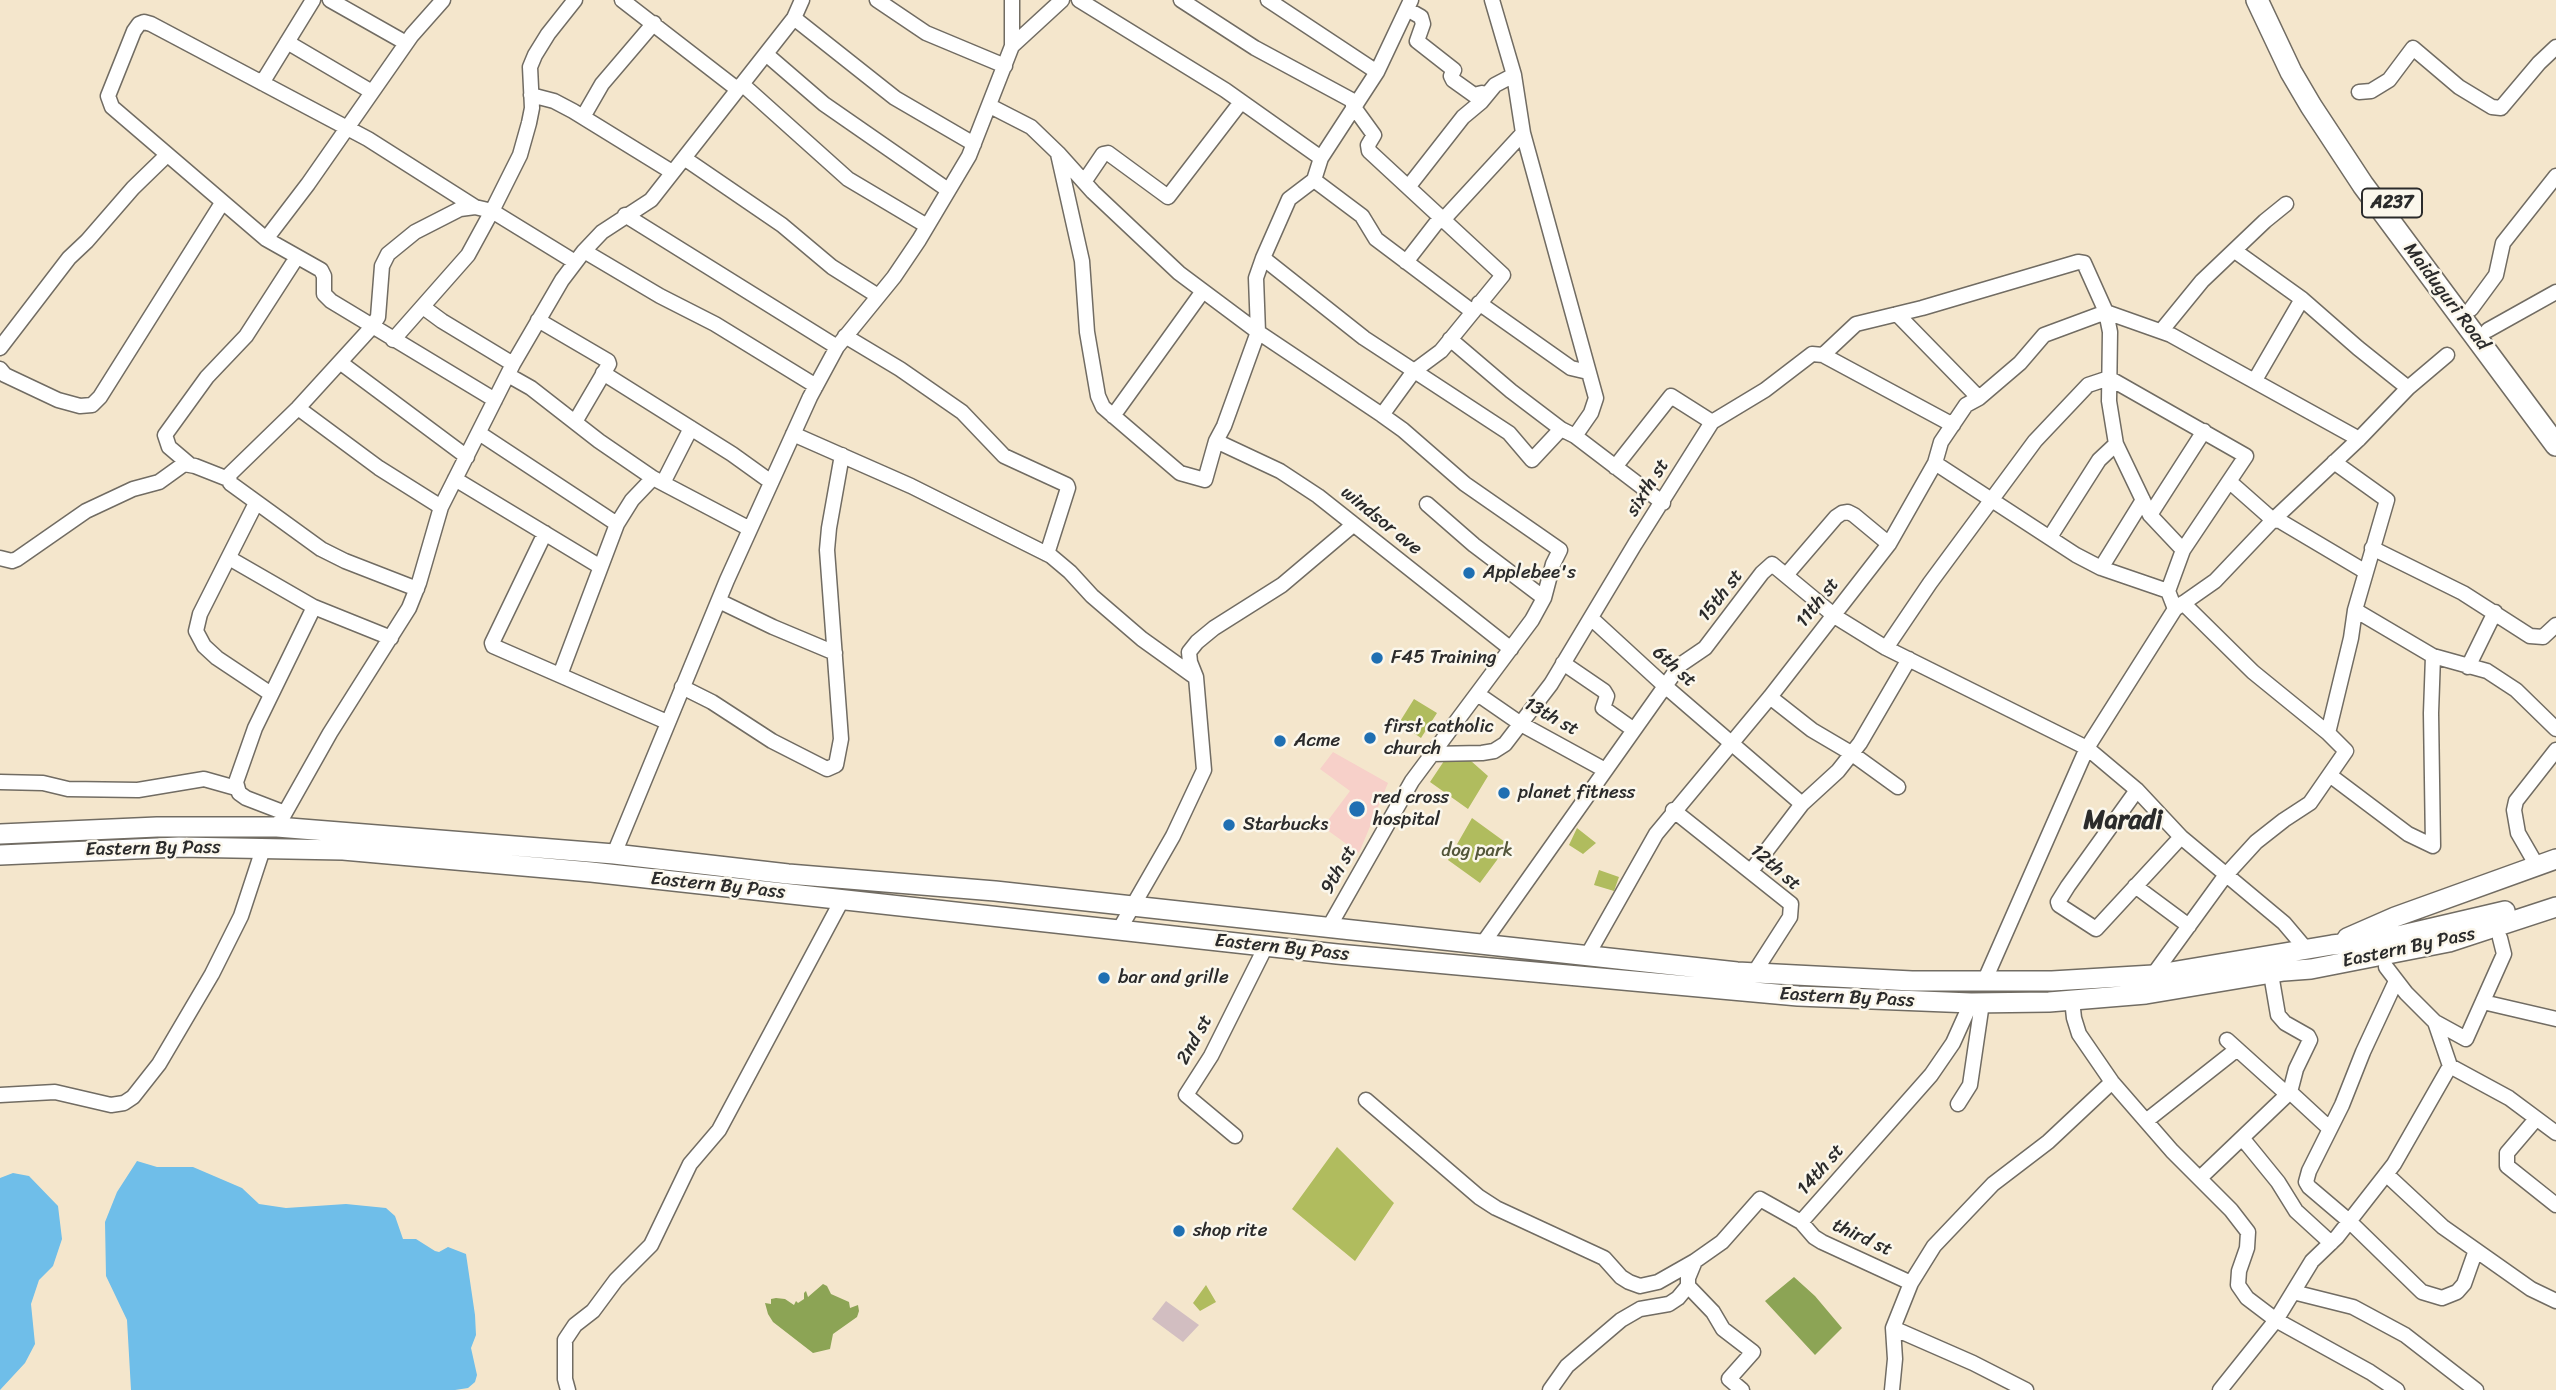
<!DOCTYPE html>
<style>
body{margin:0}
canvas{display:block;background:#f4e6cc}
</style>
<canvas width="2556" height="1390"></canvas>
<script>
const g = document.querySelector('canvas').getContext('2d');
g.lineJoin = 'round';
function fill(path, color) { g.fillStyle = color; g.fill(path, 'evenodd'); }
const poly = rows => new Path2D(rows.map(r => 'M' + r).join(''));
function strokePath(path, color, width, dash) { g.strokeStyle = color; g.lineWidth = width; g.lineCap = dash ? 'butt' : 'round'; g.setLineDash(dash || []); g.stroke(path); }
function write(font, color, halo, rows, align = 'center') {
  g.font = font + ' Sriracha,sans-serif'; g.lineWidth = 5; g.setLineDash([]); g.textBaseline = 'middle'; g.strokeStyle = halo; g.fillStyle = color; for (const [text, x, y, turn = 0] of rows) {
    g.save(); g.translate(x, y); g.rotate((+turn || 0) * Math.PI / 180); g.textAlign = isNaN(turn) ? turn : align; if (halo) g.strokeText(text, 0, 0); g.fillText(text, 0, 0); g.restore();
  }
}
fill(poly([
 [1333,752,1388,783,1359,853,1323,827,1350,791,1320,769]
]), '#f7d0c9');
fill(poly([
 [1166,1301,1199,1325,1183,1342,1152,1319]
]), '#d2bec1');
fill(poly([
 [1414,699,1437,713,1421,738,1399,723],
 [1454,746,1488,776,1468,809,1430,782],
 [1472,818,1505,842,1497,860,1480,883,1448,860],
 [1577,828,1596,843,1583,854,1569,845],
 [1599,870,1619,877,1614,891,1594,885],
 [1337,1147,1394,1203,1355,1261,1292,1209],
 [1206,1285,1216,1302,1200,1311,1193,1303]
]), '#b0bc5e');
fill(poly([
 [1794,1277,1815,1296,1842,1328,1815,1355,1765,1301],
 [823,1284,827,1286,831,1294,849,1302,850,1308,858,1305,859,1311,857,1317,833,1334,830,1349,813,1353,773,1322,768,1314,765,1303,771,1304,771,1299,776,1298,785,1299,794,1305,796,1301,798,1303,804,1299,804,1293,806,1291,808,1297]
]), '#8ca455');
fill(poly([
 [137,1161,157,1167,193,1167,242,1188,259,1204,286,1208,346,1204,386,1208,395,1216,403,1239,416,1239,435,1251,439,1252,448,1247,466,1254,475,1315,476,1335,471,1348,477,1375,475,1382,468,1388,455,1390,131,1390,127,1320,106,1276,105,1222,117,1192],
 [13,1173,29,1176,58,1206,62,1239,53,1266,39,1280,31,1304,35,1344,25,1363,0,1390,0,1178]
]), '#6fbee9');
const minor = poly([
 [330,0,406,43],
 [622,0,737,89],
 [877,0,926,33,1005,66],
 [1079,0,1225,90,1321,158],
 [1181,0,1255,48,1357,103],
 [1268,0,1377,72],
 [1492,0,1514,75,1523,133,1596,398,1591,413,1575,436],
 [1407,9,1421,17,1423,24,1417,41,1454,70,1451,76,1453,80,1474,95,1482,93,1487,94],
 [794,18,895,98,974,144],
 [287,42,372,92],
 [1012,46,1062,0],
 [766,54,824,104,948,190],
 [262,83,313,0],
 [742,84,848,179,927,226],
 [2359,92,2371,91,2389,80,2413,48,2459,87,2492,107,2501,108,2539,63,2556,47],
 [531,95,554,101,573,111,672,172],
 [990,106,1031,127,1058,153,1093,192,1179,273,1258,332,1382,415,1403,430,1465,484,1560,550,1553,564,1544,598,1532,620,1412,781,1329,927],
 [1353,106,1374,135,1368,145,1369,151,1503,275,1441,351,1414,371,1382,415],
 [583,117,602,84,654,23],
 [1058,154,1082,261,1087,332,1098,396,1103,407,1180,473,1205,480,1216,441,1224,426,1258,332,1256,278,1263,258,1289,199,1314,180,1321,158,1377,72,1411,0],
 [684,158,782,225,832,267,878,296],
 [1314,180,1362,216,1376,239,1473,312],
 [1084,182,1103,154,1108,153,1168,197,1241,102],
 [1409,186,1463,117,1481,102,1495,85,1514,75],
 [475,207,368,139,151,24,144,22,139,24,134,31,108,96,112,107,266,239,321,270,324,276,324,294,331,301,495,400],
 [625,215,837,347],
 [266,239,308,184,412,35,443,0],
 [584,251,660,296,715,324,816,386],
 [2235,251,2302,299,2358,348,2408,388],
 [1263,258,1364,338,1509,433,1532,460,1561,429],
 [1406,262,1437,222,1442,221,1523,133],
 [1479,303,1571,368,1588,372],
 [423,307,442,321,513,364],
 [2471,309,2496,275,2503,243,2556,176],
 [1897,314,1979,398],
 [538,320,608,361,609,364,575,422],
 [2162,330,2202,281,2265,221,2286,204],
 [2488,330,2556,292],
 [845,336,900,369,962,412,1004,456,1067,485,1068,488,1047,554],
 [1450,339,1511,391,1561,429,1575,436,1663,503],
 [393,340,468,255,492,211,520,155,529,123,532,108,530,67,535,55,548,34,575,0],
 [0,348,69,258,87,241,133,188,167,155],
 [1823,355,1856,324,1922,308,2078,262,2084,263,2106,312,2110,332,2109,401,2116,444,2150,515,2183,550,2168,591,2175,609],
 [341,363,467,457],
 [0,369,5,375,58,400,80,406,92,405,100,397,222,203],
 [603,373,732,454,771,482],
 [508,375,531,388,599,441,653,478,750,529],
 [2255,380,2302,299],
 [298,408,379,468,441,507],
 [1113,416,1203,291],
 [479,433,617,524],
 [793,434,911,486,1051,556,1070,572,1092,596,1142,639,1195,677],
 [1216,441,1280,471,1318,496,1511,649],
 [1935,463,2076,555,2101,568,2168,591],
 [189,464,169,447,165,435,207,377,246,336,297,257],
 [1615,467,1671,396,1712,422],
 [455,479,599,566],
 [2230,482,2273,520,2280,521,2366,572],
 [663,483,691,428],
 [256,503,200,614,196,631,204,646,217,658,271,694],
 [1427,504,1474,545,1544,598],
 [2150,515,2204,431],
 [545,533,492,643,493,646,667,722],
 [2050,537,2099,460,2116,444],
 [2372,548,2463,593,2530,636,2543,637,2556,625],
 [0,558,12,561,17,559,86,511,133,489,159,482,184,464,195,466,228,479],
 [229,558,314,607,391,638],
 [2101,568,2143,500],
 [1787,574,1836,517,1842,513,1848,512,1854,515,1889,544],
 [417,589,345,561,321,549,230,483,229,475,298,408,371,328,378,317,382,266,388,254,415,232,460,209,475,207,492,211,575,262],
 [719,601,773,627,835,653],
 [2183,603,2253,672,2328,733],
 [2355,610,2433,656,2487,671,2516,690,2556,729],
 [1591,618,1665,686,1802,804],
 [1886,648,1930,583,2035,441,2088,385,2109,378,2246,456,2183,550],
 [1563,663,1604,691,1607,696,1603,708,1634,730],
 [2468,667,2495,612],
 [560,675,617,524,632,500,653,478],
 [682,687,712,702,772,741,827,769,836,765,841,739,827,550,829,528,842,455],
 [1479,695,1521,724,1605,770],
 [1770,697,1812,730,1851,753,1898,787],
 [1431,754,1482,753,1494,751,1505,744,1551,684,1635,544,1712,422,1765,390,1812,354,1823,355,1953,425],
 [2331,776,2408,834,2433,846,2431,713,2433,656],
 [0,782,43,783,68,789,138,790,204,779,236,788],
 [2137,790,2068,886,2058,902,2059,905,2096,929,2181,837],
 [1673,810,1791,904,1790,917,1754,973],
 [285,813,246,798,239,793,236,782,255,728,314,607],
 [277,827,330,733,409,608,419,583,441,507,513,364,562,280,584,251,602,232,651,200,794,18,802,0],
 [614,854,727,580,810,397,837,347,894,277,919,240,969,156,1012,46,1012,0],
 [2537,866,2518,833,2514,810,2516,801,2556,750],
 [1751,871,1802,804,1838,771,1860,743,1909,659],
 [2135,886,2189,926],
 [1119,930,1173,836,1204,770,1196,677,1190,662,1189,652,1197,642,1214,628,1282,585,1353,525],
 [1481,946,1680,665,1705,648,1762,573,1772,564,1836,617,1886,648,2087,748,2137,790,2181,837,2284,923,2306,949],
 [1587,956,1656,834,1770,697,1889,544,1935,463,1941,442,1966,405,1979,398,2020,363,2044,335,2106,312,2171,335,2359,439],
 [2386,967,2406,993,2435,1022],
 [2271,974,2278,1015,2285,1023,2308,1036,2310,1040,2296,1069,2290,1092,2330,1129],
 [2153,975,2225,876,2256,842,2284,820,2310,803,2346,751,2328,733,2351,638,2355,610,2387,500,2334,462],
 [2396,981,2363,1052,2342,1105,2309,1171,2306,1182,2309,1187,2349,1221,2422,1292,2442,1298,2457,1292,2464,1284,2476,1250],
 [1984,982,2087,748,2175,609,2215,581,2273,520,2359,439,2408,388,2447,355],
 [2072,1000,2074,1018,2079,1034,2112,1082,2172,1151,2231,1210,2248,1232,2247,1248,2239,1271,2238,1285,2247,1298,2276,1320,2370,1372,2397,1390],
 [2483,1002,2556,1019],
 [2227,1040,2288,1095],
 [2450,1066,2509,1098,2556,1133],
 [0,1095,55,1092,111,1105,124,1103,133,1097,159,1064,212,974,241,916,263,849],
 [1366,1100,1479,1197,1496,1208,1604,1258,1621,1277,1629,1282,1640,1286,1658,1282,1695,1261],
 [1958,1104,1970,1085,1982,1003],
 [2536,1119,2507,1153,2507,1166,2556,1205],
 [2146,1121,2236,1050],
 [1235,1136,1186,1095,1211,1056,1266,946],
 [2243,1139,2278,1182,2296,1211,2331,1243],
 [2386,1174,2443,1227,2531,1289,2556,1301],
 [2200,1178,2290,1092],
 [1801,1222,1814,1237,1822,1242,1911,1283],
 [1688,1286,1713,1312,1723,1329,1753,1352,1729,1379,1742,1390],
 [2293,1292,2353,1307,2405,1335,2476,1390],
 [1893,1328,1973,1363,2026,1390],
 [568,1390,565,1379,565,1340,575,1325,593,1311,616,1280,651,1245,690,1164,719,1130,842,900],
 [1550,1390,1567,1366,1621,1320,1640,1309,1669,1304,1678,1298,1688,1286,1688,1278,1695,1261,1722,1242,1760,1199,1801,1222,1931,1075,1953,1043,1971,1003],
 [1892,1390,1895,1359,1893,1328,1911,1283,1934,1246,1993,1184,2048,1142,2112,1082],
 [2220,1390,2276,1320,2312,1261,2337,1237,2394,1164,2450,1066,2435,1022,2466,1039,2504,954,2500,938]
]);
const major = poly([
 [0,834,157,827,277,827,614,854,788,874,995,891,1737,972,1912,981,2052,981,2153,975,2332,945,2385,939,2505,911],
 [0,855,179,847,343,850,591,872,1337,954,1798,996,1971,1003,2049,1002,2146,994,2284,971,2311,969,2449,942,2556,907],
 [2347,938,2395,917,2556,859]
]);
const highway = poly([
 [2257,0,2291,72,2311,106,2363,185,2556,445]
]);
strokePath(minor, '#716c63', 17);
strokePath(major, '#716c63', 22);
strokePath(highway, '#716c63', 24);
strokePath(minor, '#fff', 14);
strokePath(major, '#fff', 19);
strokePath(highway, '#fff', 21);
for (const [x, y, r, color] of [
 [1469,573,7,"#1f6fb2"],
 [1377,658,7,"#1f6fb2"],
 [1370,738,7,"#1f6fb2"],
 [1280,741,7,"#1f6fb2"],
 [1504,793,7,"#1f6fb2"],
 [1357,809,9,"#1f6fb2"],
 [1229,825,7,"#1f6fb2"],
 [1104,978,7,"#1f6fb2"],
 [1179,1231,7,"#1f6fb2"]
]) { const dot = new Path2D(); dot.arc(x, y, r, 0, 2 * Math.PI); g.fillStyle = color; g.fill(dot); strokePath(dot, '#fbf7ec', 2.5); }
for (const [x, y, w] of [
 [2392,203,60]
]) { const box = new Path2D(); box.roundRect(x - w / 2, y - 14.5, w, 29, 5); g.fillStyle = '#fbf7ec'; g.fill(box); strokePath(box, '#2b2b2b', 2); }
write('bold 18px', '#2b2b2b', null, [
 ["A237",2392,203]
]);
write('19px', '#2b2b2b', '#fbf7ec', [
 ["Maiduguri Road",2446,297,53],
 ["sixth st",1648,488,-58],
 ["windsor ave",1381,521,39],
 ["15th st",1721,596,-52],
 ["11th st",1818,603,-52],
 ["6th st",1674,667,42],
 ["13th st",1551,717,29],
 ["Eastern By Pass",153,849,-1],
 ["12th st",1775,868,41],
 ["9th st",1339,870,-60],
 ["Eastern By Pass",718,886,6],
 ["Eastern By Pass",1282,948,6],
 ["Eastern By Pass",2409,948,-12],
 ["Eastern By Pass",1847,998,3],
 ["2nd st",1195,1040,-61],
 ["14th st",1821,1170,-49],
 ["third st",1862,1238,25]
]);
write('19px', '#2b2b2b', '#fbf7ec', [
 ["Applebee's",1483,573],
 ["F45 Training",1391,658],
 ["first catholic",1384,727],
 ["church",1384,749],
 ["Acme",1294,741],
 ["planet fitness",1518,793],
 ["red cross",1373,798],
 ["hospital",1373,820],
 ["Starbucks",1243,825],
 ["bar and grille",1118,978],
 ["shop rite",1193,1231]
], 'left');
write('19px', '#53563a', '#fbf7ec', [
 ["dog park",1477,851]
]);
write('bold 26px', '#2b2b2b', '#fbf7ec', [
 ["Maradi",2123,821]
]);
</script>
